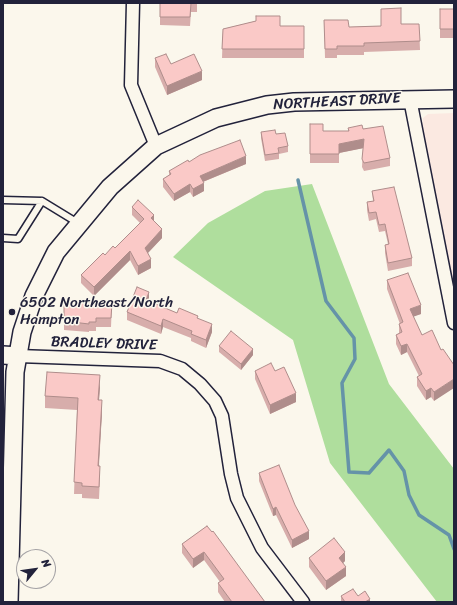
<!DOCTYPE html>
<style>
body{margin:0}
#map{position:relative;width:457px;height:605px;overflow:hidden;background:#fbf7ec;font-family:Sriracha,sans-serif}
canvas{display:block}
.frame{position:absolute;inset:0;border:4px solid #22223b;pointer-events:none}
.north{position:absolute;left:16px;top:549px;width:40px;height:40px;box-sizing:border-box;background:#fbf7ec;border:1px solid #a4a2a5;border-radius:50%;rotate:61deg;font-size:11px;font-weight:700;line-height:16px;text-align:center;color:#22223b}
.north::after{content:'';display:block;margin:auto;width:14px;height:18px;background:#22223b;clip-path:polygon(50% 0,100% 100%,50% 72%,0 100%)}
</style>
<div id="map">
<canvas width="457" height="605"></canvas>
<div class="frame"></div>
<div class="north">N</div>
</div>
<script>
const g = document.querySelector('canvas').getContext('2d');
g.lineJoin = 'round';
function fill(path, color) { g.fillStyle = color; g.fill(path, 'evenodd'); }
const poly = rows => new Path2D(rows.map(r => 'M' + r).join(''));
function strokePath(path, color, width, dash) { g.strokeStyle = color; g.lineWidth = width; g.lineCap = dash ? 'butt' : 'round'; g.setLineDash(dash || []); g.stroke(path); }
function write(font, color, halo, rows, align = 'center') {
  g.font = font + ' Sriracha,sans-serif'; g.lineWidth = 3; g.setLineDash([]); g.textBaseline = 'middle'; g.strokeStyle = halo; g.fillStyle = color; for (const [text, x, y, turn = 0] of rows) {
    g.save(); g.translate(x, y); g.rotate((+turn || 0) * Math.PI / 180); g.textAlign = isNaN(turn) ? turn : align; if (halo) g.strokeText(text, 0, 0); g.fillText(text, 0, 0); g.restore();
  }
}
fill(poly([
 [454,113,454,310,426,182,422,127,423,118,428,114]
]), '#fbe9e1');
fill(poly([
 [312,184,389,384,454,469,454,602,437,602,330,463,293,340,173,257,208,223,265,191]
]), '#afde9d');
strokePath(poly([
 [298,180,326,301,354,338,355,359,342,383,349,472,369,473,389,450,404,471,409,495,419,515,449,535,454,549]
]), '#6593a8', 3.5);
const lane = poly([
 [3,200,42,201,78,223],
 [3,238,18,239,42,201]
]);
const street = poly([
 [133,3,131,85,156,146],
 [410,99,454,323],
 [18,356,160,361,182,369,200,384,215,401,222,416,231,474,237,498,262,548,303,602]
]);
const secondary = poly([
 [3,355,18,356],
 [9,602,15,372,22,332,34,296,56,252,110,187,156,146,216,118,267,105,294,102,454,99]
]);
strokePath(lane, '#22223b', 9);
strokePath(street, '#22223b', 15);
strokePath(secondary, '#22223b', 20);
strokePath(lane, '#fbf7ec', 6);
strokePath(street, '#fbf7ec', 12);
strokePath(secondary, '#fbf7ec', 17);
fill(poly([
 [160,3,197,3,197,12,191,12,190,26,160,25],
 [440,9,454,9,454,38,440,38],
 [256,16,280,26,304,26,304,58,222,58,223,29,256,21],
 [324,20,349,27,381,26,401,24,419,24,420,50,364,52,364,55,337,55,337,58,325,58],
 [155,58,171,64,202,80,167,95,155,67],
 [310,124,323,131,348,131,348,128,363,129,390,158,390,166,364,171,362,167,363,148,339,153,339,163,310,163],
 [261,132,276,134,288,146,288,152,279,154,279,159,265,161,261,138],
 [246,164,203,182,204,191,193,197,190,192,174,201,163,187,163,179,169,175,169,171],
 [372,191,412,258,412,266,388,271,385,253,385,245,388,244,385,231,379,232,376,219,369,221,367,210,367,202,373,201],
 [132,207,154,221,162,238,148,253,151,268,138,275,130,260,94,296,81,283,81,275,105,255,115,248,140,223,132,215],
 [387,280,421,314,413,316,422,335,441,350,434,401,431,397,426,400,417,386,417,377,419,376,407,352,401,355,396,344,396,335,399,333,399,324,400,324,387,289],
 [149,299,149,301,177,313,198,319,212,332,206,348,191,341,191,338,163,327,161,334,127,320,127,312],
 [64,302,112,303,111,327,96,327,96,331,89,331,89,332,64,330],
 [219,346,253,355,241,370,219,352],
 [255,371,275,371,296,402,270,414,255,379],
 [100,387,99,400,102,412,99,466,100,477,99,499,82,498,82,494,74,494,77,410,45,408,45,396],
 [454,408,454,417,453,415,453,409],
 [259,473,309,539,292,548,276,515,273,516,259,481],
 [207,526,265,602,225,602,218,592,218,583,220,582,204,560,193,568,182,553,182,544],
 [309,558,345,561,343,563,346,576,326,590,309,567],
 [341,596,358,596,370,602,341,602]
]), '#d7adab');
fill(poly([
 [202,71,202,80,167,95,167,86],
 [364,139,364,148,339,153,339,144],
 [246,156,246,164,200,183,200,176],
 [204,183,204,191,193,197,193,189],
 [190,184,190,192,174,201,174,194],
 [154,215,154,223,151,218],
 [162,229,162,238,145,256,145,248],
 [130,251,130,260,94,296,94,287],
 [151,259,151,268,138,275,138,266],
 [149,292,149,299,146,308,146,300],
 [421,305,421,314,410,318,410,309],
 [163,319,163,327,161,334,161,326],
 [212,324,212,332,206,348,206,340],
 [407,344,407,352,401,355,401,346],
 [253,349,253,355,241,370,241,364],
 [100,375,100,387,98,412,98,400],
 [454,379,454,388,434,401,434,392],
 [431,388,431,397,426,400,426,391],
 [296,393,296,402,270,414,270,405],
 [102,400,102,412,98,477,98,466],
 [276,507,276,515,273,516,273,509],
 [309,531,309,539,292,548,292,540],
 [204,552,204,560,193,568,193,559],
 [345,552,345,561,339,567,339,558],
 [346,567,346,576,326,590,326,581],
 [370,599,370,602,365,602]
]), '#af8d8b');
const building = poly([
 [160,3,197,3,191,3,190,17,160,17,160,3],
 [401,8,401,24,419,24,420,41,364,43,364,46,337,46,337,49,325,49,324,20,348,20,349,27,381,26,381,9,401,8],
 [440,9,454,9,454,29,440,29,440,9],
 [256,16,280,16,280,26,304,26,304,49,222,49,223,29,256,21,256,16],
 [166,54,171,64,194,54,202,71,167,86,155,58,166,54],
 [310,124,323,124,323,131,349,131,348,128,362,125,363,129,383,126,390,158,364,163,362,159,364,139,339,144,339,154,310,154,310,124],
 [275,130,276,134,285,133,288,146,278,148,279,153,265,155,261,132,275,130],
 [240,140,246,156,200,176,204,183,193,189,190,184,174,194,163,179,171,174,169,171,188,160,189,162,200,155,240,140],
 [394,187,412,258,388,263,385,245,389,244,385,224,379,225,376,212,369,213,367,202,374,201,372,191,394,187],
 [138,200,154,215,151,218,162,229,145,248,151,259,138,266,130,251,94,287,81,275,103,253,105,255,113,246,115,248,144,219,132,207,138,200],
 [408,273,421,305,410,309,422,335,432,330,441,350,443,349,454,365,454,379,434,392,431,388,426,391,417,377,422,374,407,344,401,346,396,335,402,332,399,324,403,322,387,280,408,273],
 [137,287,149,292,146,300,177,313,179,308,198,316,197,318,212,324,206,340,191,334,192,331,163,319,161,326,127,312,137,287],
 [64,302,112,303,111,318,96,318,96,322,89,322,89,324,64,321,64,302],
 [231,331,253,349,241,364,219,346,231,331],
 [271,363,275,371,284,367,296,393,270,405,255,371,271,363],
 [47,372,100,375,98,400,102,400,98,466,100,466,99,487,82,486,82,483,74,482,78,398,45,396,47,372],
 [279,465,295,505,309,531,292,540,276,507,273,509,259,473,279,465],
 [207,526,212,532,213,531,265,602,232,602,218,583,224,579,204,552,193,559,182,544,207,526],
 [334,538,345,552,339,558,346,567,326,581,309,558,334,538],
 [353,589,358,596,365,591,370,599,365,602,345,602,341,596,353,589]
]);
fill(building, '#fac9c7');
strokePath(building, '#af8d8b', 1);
for (const [x, y, r, color] of [
 [12,312,4,"#22223b"]
]) { const dot = new Path2D(); dot.arc(x, y, r, 0, 2 * Math.PI); g.fillStyle = color; g.fill(dot); strokePath(dot, '#fbf7ec', 1.5); }
write('15px', '#22223b', '#fbf7ec', [
 ["NORTHEAST DRIVE",337,102,-3],
 ["BRADLEY DRIVE",104,344,2]
]);
write('15px', '#22223b', '#fbf7ec', [
 ["6502 Northeast/North",20,303],
 ["Hampton",20,320]
], 'left');
</script>
